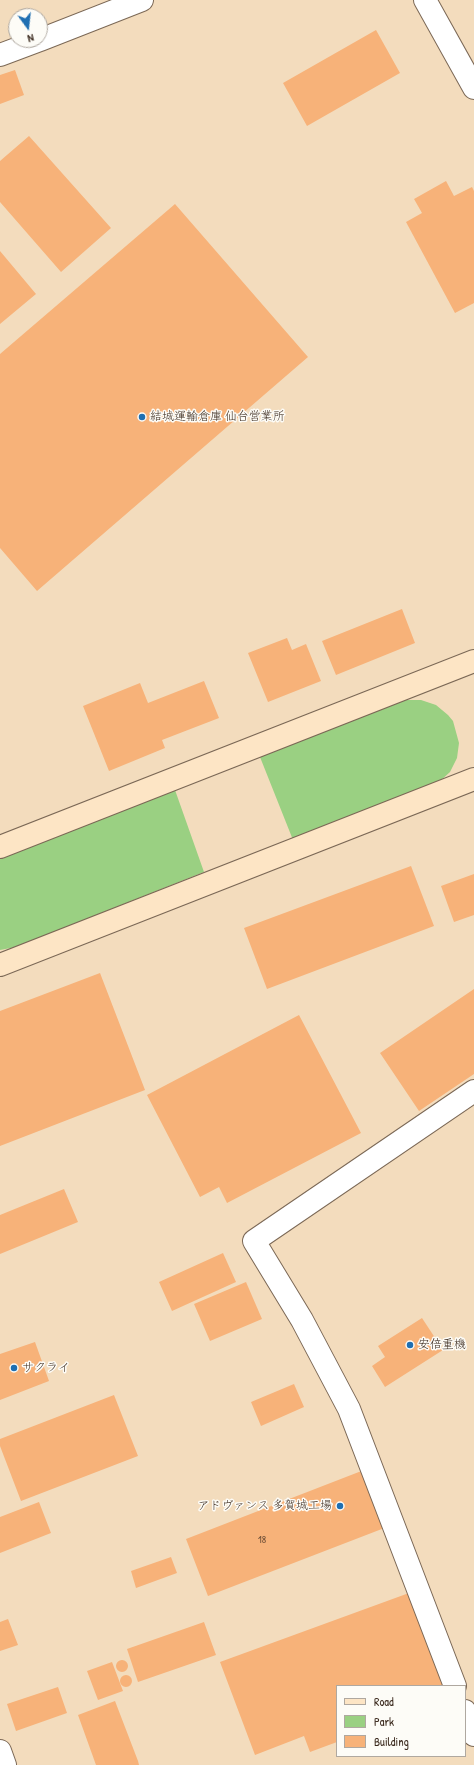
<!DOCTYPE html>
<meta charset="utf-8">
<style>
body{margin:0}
#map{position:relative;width:474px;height:1765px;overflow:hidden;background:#f3dcbd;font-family:"Patrick Hand",sans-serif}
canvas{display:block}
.legend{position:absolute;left:336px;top:1685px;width:130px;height:72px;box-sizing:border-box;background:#fdfcf7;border:1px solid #afa8a0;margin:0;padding:5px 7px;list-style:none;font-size:12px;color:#3b2a1e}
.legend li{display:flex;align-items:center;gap:8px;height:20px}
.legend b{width:20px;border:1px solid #afa8a0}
.north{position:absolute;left:8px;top:8px;width:40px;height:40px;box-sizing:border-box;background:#fdfcf7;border:1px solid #afa8a0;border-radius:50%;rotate:165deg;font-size:11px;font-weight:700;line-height:16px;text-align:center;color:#3b2a1e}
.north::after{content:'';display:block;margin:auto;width:14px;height:18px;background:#1f6fb2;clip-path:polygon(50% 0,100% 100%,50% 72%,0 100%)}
</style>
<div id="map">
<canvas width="474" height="1765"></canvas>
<ul class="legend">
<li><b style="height:5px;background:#fde5c5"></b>Road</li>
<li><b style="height:11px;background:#9ad082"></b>Park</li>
<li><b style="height:11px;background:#f7b279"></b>Building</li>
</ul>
<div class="north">N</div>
</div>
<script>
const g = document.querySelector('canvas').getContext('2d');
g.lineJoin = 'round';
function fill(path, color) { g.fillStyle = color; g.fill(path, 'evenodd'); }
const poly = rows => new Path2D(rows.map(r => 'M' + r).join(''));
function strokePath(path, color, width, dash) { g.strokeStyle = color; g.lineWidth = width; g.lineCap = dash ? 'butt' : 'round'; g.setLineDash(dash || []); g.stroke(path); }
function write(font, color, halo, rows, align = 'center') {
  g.font = font + ' "Patrick Hand","Klee One",sans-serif'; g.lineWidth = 3; g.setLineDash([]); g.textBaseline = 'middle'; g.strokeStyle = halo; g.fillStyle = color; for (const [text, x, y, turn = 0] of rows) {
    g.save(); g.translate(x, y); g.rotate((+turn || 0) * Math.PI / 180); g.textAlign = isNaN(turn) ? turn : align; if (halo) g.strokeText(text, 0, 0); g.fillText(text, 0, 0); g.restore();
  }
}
fill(poly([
 [406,700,421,700,436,705,448,715,453,721,459,743,457,758,450,772,439,782,293,840,260,757],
 [175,790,204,872,16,947,0,950,0,858]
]), '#9ad082');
fill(poly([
 [376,30,400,73,307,126,283,83],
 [15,70,24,95,0,104,0,75],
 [29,136,111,228,61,272,0,202,0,161],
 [446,181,454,196,472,187,474,191,474,303,455,313,406,222,422,213,414,199],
 [175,204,308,357,37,591,0,548,0,354],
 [0,251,36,294,0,324],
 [402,609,415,643,336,675,322,641],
 [287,638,292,650,306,644,321,681,268,702,248,653],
 [204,681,219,718,162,740,165,748,109,771,83,706,140,683,148,703],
 [411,866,434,926,267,989,244,928],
 [474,874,474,915,454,922,441,886],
 [100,973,145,1090,0,1146,0,1011],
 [474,989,474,1074,419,1111,380,1053],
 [299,1015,361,1133,227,1203,219,1187,200,1197,147,1095],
 [64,1189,78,1222,0,1254,0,1215],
 [223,1253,236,1282,172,1311,159,1282],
 [246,1282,262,1319,210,1341,194,1304],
 [422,1318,443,1350,385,1387,372,1366,385,1357,378,1346],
 [35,1342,49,1381,0,1400,0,1354],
 [294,1384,304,1407,261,1426,251,1402],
 [114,1395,138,1456,21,1501,0,1446,0,1439],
 [364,1470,387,1527,208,1596,186,1539],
 [39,1502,51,1533,0,1553,0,1517],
 [171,1557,177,1573,136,1588,131,1571],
 [409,1593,443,1686,337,1686,337,1742,310,1752,304,1736,255,1755,220,1662],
 [8,1619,18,1645,0,1651,0,1622],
 [204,1622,216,1655,138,1682,127,1649],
 '116 1666a6 6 0 1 1 12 0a6 6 0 1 1-12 0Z',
 [112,1662,123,1691,98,1700,87,1671],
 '120 1681a6 6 0 1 1 12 0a6 6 0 1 1-12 0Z',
 [58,1687,67,1713,16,1731,7,1704],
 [115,1701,138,1761,139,1765,96,1765,78,1715]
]), '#f7b279');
const street = poly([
 [425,0,474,88],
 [40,40,142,0],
 [0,55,40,40],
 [455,1686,349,1409,302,1320,254,1241,474,1091],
 [465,1711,474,1735],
 [0,1751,5,1765]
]);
const secondary = poly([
 [0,847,474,661],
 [0,965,474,779]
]);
strokePath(street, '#7b6856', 24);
strokePath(secondary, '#7b6856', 24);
strokePath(street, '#fff', 22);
strokePath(secondary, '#fde5c5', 22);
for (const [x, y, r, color] of [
 [142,417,4,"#1f6fb2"],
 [410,1345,4,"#1f6fb2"],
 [14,1368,4,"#1f6fb2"],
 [340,1506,4,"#1f6fb2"]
]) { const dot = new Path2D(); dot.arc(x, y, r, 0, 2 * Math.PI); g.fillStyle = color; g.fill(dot); strokePath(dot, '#fdfcf7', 1.5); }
write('10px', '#6a4c35', null, [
 ["18",262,1540]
]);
write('12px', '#3b2a1e', '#fdfcf7', [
 ["結城運輸倉庫 仙台営業所",150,417],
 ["安倍重機",418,1345],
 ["サクライ",22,1368],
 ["アドヴァンス 多賀城工場",332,1506,"right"]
], 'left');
</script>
